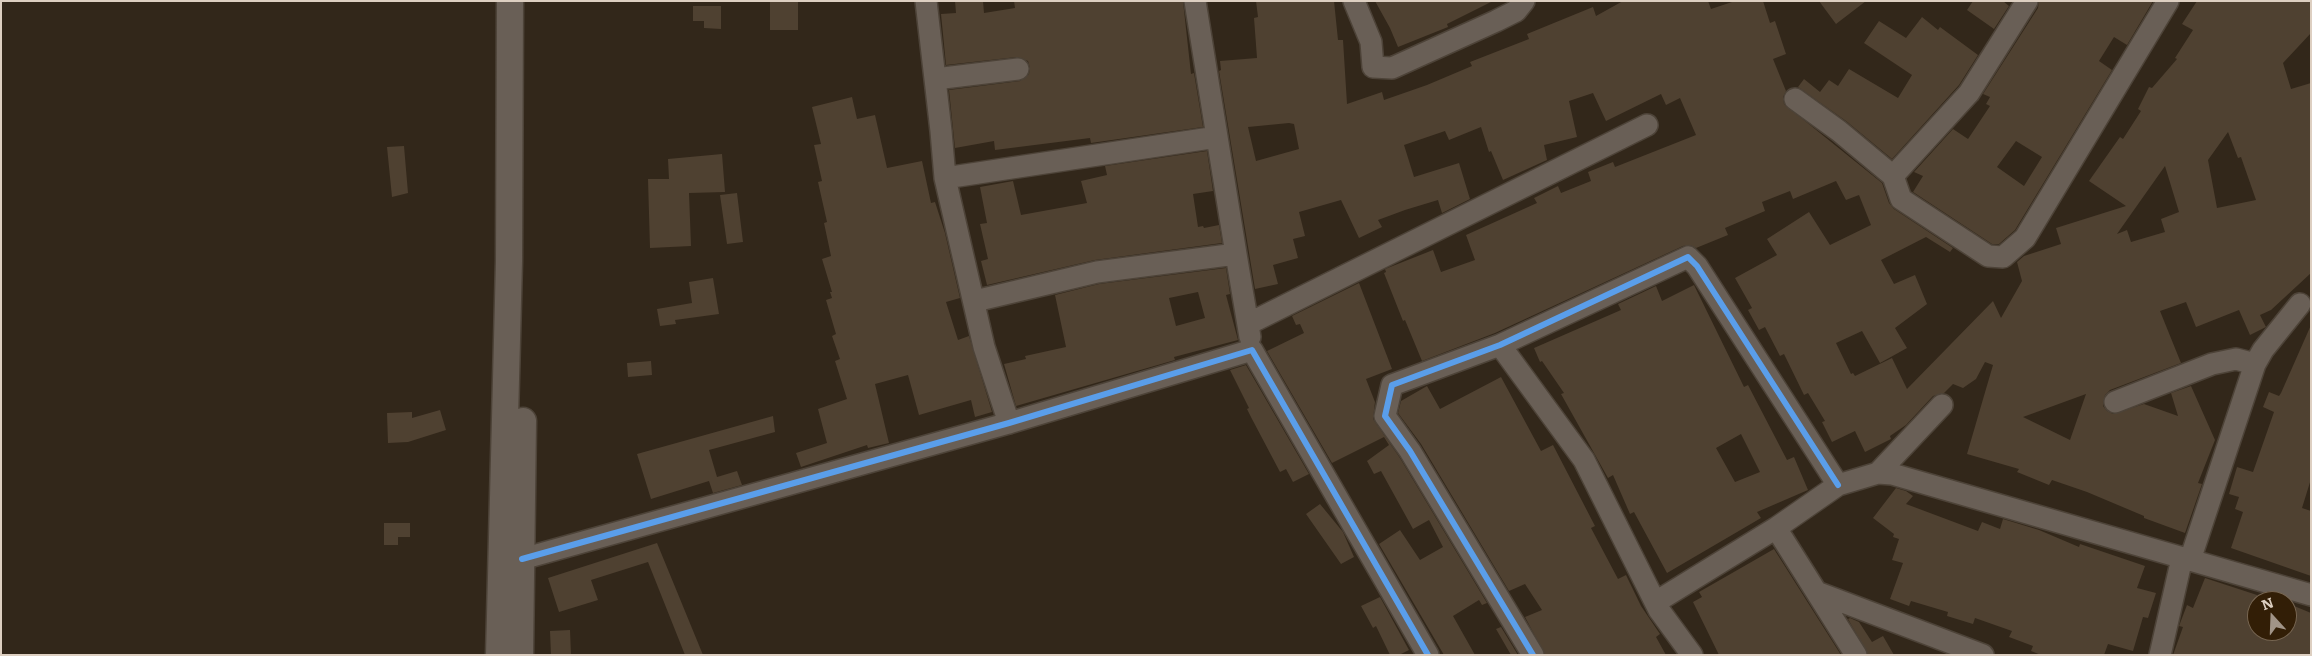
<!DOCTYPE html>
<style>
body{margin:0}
#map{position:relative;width:2312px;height:656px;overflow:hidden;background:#32271a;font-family:Literata,serif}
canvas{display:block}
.frame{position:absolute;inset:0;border:2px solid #ddcfc1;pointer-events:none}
.north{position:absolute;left:2247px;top:591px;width:50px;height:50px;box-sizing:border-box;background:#321e06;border:1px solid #766551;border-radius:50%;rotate:340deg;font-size:14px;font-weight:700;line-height:20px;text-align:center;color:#ddcfc1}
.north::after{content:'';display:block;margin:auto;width:18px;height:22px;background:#a19487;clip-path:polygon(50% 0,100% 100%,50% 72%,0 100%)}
</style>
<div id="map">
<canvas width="2312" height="656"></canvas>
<div class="frame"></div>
<div class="north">N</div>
</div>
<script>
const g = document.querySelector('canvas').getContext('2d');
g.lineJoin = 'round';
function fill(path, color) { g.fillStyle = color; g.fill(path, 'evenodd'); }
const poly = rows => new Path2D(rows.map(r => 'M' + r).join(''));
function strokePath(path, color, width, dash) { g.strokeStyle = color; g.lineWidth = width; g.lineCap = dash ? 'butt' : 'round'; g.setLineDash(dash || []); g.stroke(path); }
fill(poly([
 [770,1,798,1,798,30,770,30],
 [955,1,983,1,984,13,1015,8,1014,1,1183,1,1191,74,1194,73,1203,127,1091,143,1090,138,995,150,994,141,955,148,949,90,1020,81,1029,74,1030,68,1028,61,1017,57,946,65,941,14,956,13],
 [1256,1,1334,1,1338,40,1343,40,1347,104,1382,92,1384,100,1427,85,1472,66,1470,62,1529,39,1527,34,1593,7,1596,16,1623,1,1708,1,1711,9,1735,1,1763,1,1770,23,1775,21,1786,54,1773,59,1786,91,1783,97,1784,104,1882,183,1889,203,1894,209,1953,248,1950,252,1926,237,1881,260,1894,284,1915,275,1927,304,1895,328,1907,348,1880,363,1862,331,1836,343,1851,374,1853,373,1855,376,1892,358,1907,389,1993,301,2001,318,2022,281,2017,262,2024,256,2061,244,2056,228,2126,206,2089,181,2120,137,2123,139,2141,111,2138,109,2149,87,2152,88,2177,59,2175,58,2193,30,2182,24,2197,1,2311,1,2311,33,2283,63,2291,89,2311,83,2311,273,2271,310,2260,315,2266,327,2250,335,2239,310,2196,327,2186,302,2160,311,2181,363,2110,390,2105,395,2103,406,2107,411,2113,414,2144,404,2178,416,2171,393,2191,386,2215,440,2198,483,2202,484,2185,533,2144,518,2144,516,2087,492,2052,480,2049,485,2017,472,2019,469,1967,454,1993,365,1985,362,1976,379,1963,388,1953,384,1944,393,1933,396,1906,425,1890,436,1891,439,1865,452,1855,431,1832,442,1822,422,1825,421,1808,393,1804,395,1784,354,1780,356,1765,327,1759,330,1748,310,1752,308,1735,278,1777,255,1767,239,1809,212,1830,245,1871,225,1859,195,1846,200,1836,181,1793,199,1790,191,1762,202,1765,211,1725,228,1728,235,1696,248,1690,245,1683,246,1495,333,1422,361,1405,320,1403,321,1384,273,1386,272,1385,269,1433,250,1441,272,1475,260,1466,235,1537,203,1534,198,1558,186,1561,193,1591,181,1588,172,1613,162,1615,167,1696,135,1680,98,1666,105,1661,94,1606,121,1593,93,1569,101,1577,137,1544,145,1547,160,1503,180,1491,151,1489,152,1481,127,1449,140,1445,131,1404,145,1414,177,1459,163,1470,199,1442,213,1438,200,1405,210,1378,220,1382,227,1359,238,1341,200,1299,212,1305,236,1293,239,1298,258,1273,265,1278,284,1255,289,1219,71,1221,70,1220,61,1257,58,1254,18,1258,17],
 [1289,123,1294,124,1299,149,1256,161,1248,127],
 [2228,132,2238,158,2241,157,2256,200,2217,208,2208,160],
 [2165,166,2179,212,2161,219,2165,232,2131,242,2127,230,2117,234],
 [2086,394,2070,440,2023,417],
 [1375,1,1493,1,1447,24,1448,27,1398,47,1390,28],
 [1819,1,1866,1,1836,24],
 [1973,1,2003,1,2009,6,1994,29,1967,10],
 [2039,1,2153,1,2127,45,2114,37,2099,61,2112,70,2015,230,1999,244,1992,244,1913,192,1923,176,1914,172,1953,129,1968,139,1990,106,1986,104,1990,97,1983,94,2038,8],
 [2016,141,2042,157,2024,186,1997,167],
 [693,6,721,6,721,29,704,28,704,21,693,21],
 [1922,17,1938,30,1940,27,1978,55,1959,85,1892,159,1846,121,1798,87,1804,79,1820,92,1829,80,1838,86,1849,69,1898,98,1912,75,1864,43,1879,21,1906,38],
 [852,97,857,119,875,115,887,168,922,161,931,203,935,202,945,233,960,298,946,302,958,340,969,336,992,412,975,417,971,400,919,415,908,375,875,384,889,443,868,448,867,445,801,467,796,453,827,443,818,409,847,399,835,361,840,359,832,336,836,334,826,300,832,298,830,292,832,292,822,259,831,256,824,223,827,222,818,182,822,181,814,145,821,144,812,107],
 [404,146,408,193,392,197,387,147],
 [1207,151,1213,191,1193,194,1198,227,1203,226,1204,228,1219,225,1222,243,1095,260,987,285,981,261,988,259,980,224,987,223,980,187,1013,181,1021,215,1087,203,1081,181,1107,175,1105,166],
 [722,154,725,192,689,193,691,246,650,248,648,179,669,179,668,159],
 [737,193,743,242,727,244,720,195],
 [1226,268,1230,294,1226,295,1238,340,1174,357,1175,360,1016,406,1004,364,1026,359,1025,356,1066,347,1055,295,1099,284],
 [1198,292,1205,318,1176,326,1169,298],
 [713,278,719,314,675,320,676,324,660,326,657,309,692,303,689,282],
 [1359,283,1392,369,1366,379,1375,402,1373,419,1400,458,1487,603,1482,605,1479,600,1453,616,1475,655,1444,655,1379,544,1400,530,1420,560,1443,547,1429,520,1413,529,1381,471,1374,474,1367,461,1389,445,1384,437,1332,463,1267,351,1304,333,1300,324,1296,325,1292,316],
 [1694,285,1744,387,1748,385,1787,460,1794,457,1808,490,1757,512,1761,518,1667,573,1634,512,1630,514,1613,475,1608,478,1561,394,1564,393,1542,361,1540,362,1534,348,1621,310,1618,304,1656,286,1662,301],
 [1741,434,1760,472,1735,482,1716,448],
 [2311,325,2311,479,2302,508,2311,511,2311,576,2231,548,2243,512,2235,509,2239,497,2229,494,2237,467,2253,472,2274,412,2263,407,2269,392,2279,396,2281,393],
 [651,361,652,375,628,377,627,363],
 [1246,365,1309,474,1293,482,1286,469,1280,472,1252,419,1247,409,1249,408,1230,370],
 [1501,377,1541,451,1553,445,1595,526,1591,528,1618,579,1626,575,1641,606,1660,634,1656,637,1666,655,1545,655,1525,617,1542,610,1525,584,1509,591,1421,444,1398,413,1401,401,1427,386,1440,409],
 [440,410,446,430,408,442,388,443,387,413,412,412,412,418],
 [773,416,775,432,709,450,717,477,737,471,742,485,713,493,709,481,651,499,637,454],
 [1896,488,1906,491,1913,496,1906,504,1978,531,1982,522,2000,529,2003,519,2039,530,2079,547,2080,544,2145,566,2137,588,2156,593,2148,618,2143,617,2133,651,2108,644,2104,655,2041,655,2031,651,2033,646,2009,637,2012,631,1975,618,1973,624,1947,616,1948,612,1911,601,1909,606,1890,599,1903,563,1892,560,1899,539,1893,537,1894,534,1873,518],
 [1320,504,1343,532,1354,557,1341,564,1306,514],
 [384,523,410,523,410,537,398,537,398,545,384,545],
 [657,543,703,655,685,655,648,562,591,580,598,600,559,612,548,578],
 [1774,549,1841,655,1719,655,1693,602,1702,597,1699,592],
 [2205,578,2257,595,2257,631,2287,631,2287,603,2311,613,2311,655,2173,655,2183,627,2179,626,2187,605,2193,608],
 [1380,597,1409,650,1399,655,1390,655,1376,626,1373,628,1361,606],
 [1850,618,1859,622,1872,642,1883,636,1894,655,1868,655,1848,619],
 [1501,627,1518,655,1511,655,1496,629],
 [570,630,571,655,551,655,550,631]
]), '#4f4131');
const minor = poly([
 [926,1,941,131,945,178,984,347,1009,423],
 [1195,1,1236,254],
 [1354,1,1371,42,1373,67,1392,68,1496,21,1516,11,1524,1],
 [935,79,1018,69],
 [1795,99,1839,131,1893,176,1901,199,1988,256,2003,257,2025,238,2168,1],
 [1893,176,1969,93,2027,1],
 [945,178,1217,137],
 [975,301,1097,272,1236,254,1250,337],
 [1248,324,1647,125],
 [1500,345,1584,460,1659,610,1692,655],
 [2115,402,2212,364,2236,359,2255,364],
 [1878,473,1942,405],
 [1776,528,1856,655],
 [522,559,1009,423,1252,350,1428,655],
 [2190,560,2255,364,2263,350,2300,304],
 [1819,593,1983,655],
 [1656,602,1776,528,1838,485,1878,473,1892,474,2311,595],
 [1533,655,1410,451,1385,416,1392,385,1500,345,1688,257,1697,266,1838,485],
 [2160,655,2182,558]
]);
const tertiary = poly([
 [499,655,509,261,510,1],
 [520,655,523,421]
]);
strokePath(minor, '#4d4338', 24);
strokePath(tertiary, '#4d4338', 29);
strokePath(minor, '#695f56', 21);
strokePath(tertiary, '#695f56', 26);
strokePath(poly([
 [522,559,1009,423,1252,350,1428,655],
 [1533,655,1410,451,1385,416,1392,385,1500,345,1688,257,1697,266,1838,485]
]), '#5a9eea', 6);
</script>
